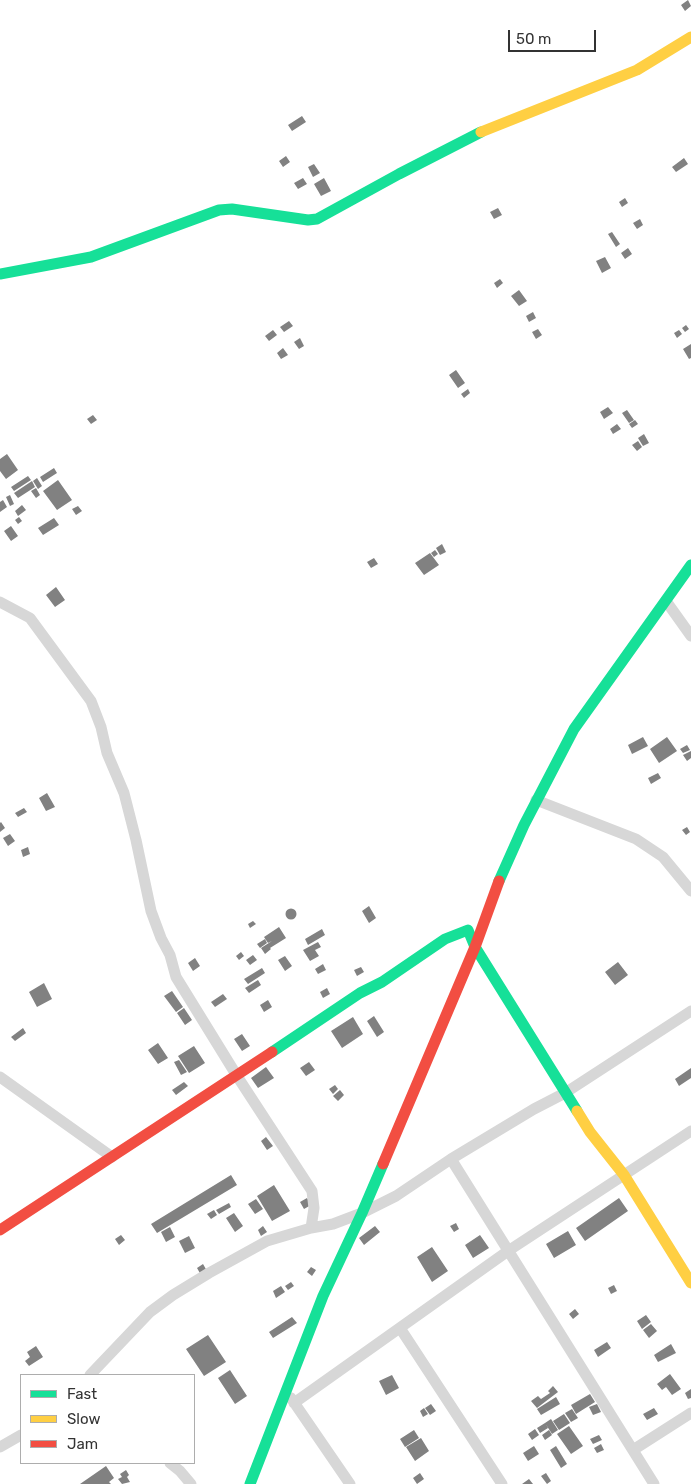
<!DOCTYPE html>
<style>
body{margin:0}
#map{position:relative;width:691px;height:1484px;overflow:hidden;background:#fff;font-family:Rubik,sans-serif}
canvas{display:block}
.legend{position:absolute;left:20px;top:1374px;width:175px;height:90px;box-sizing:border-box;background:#fff;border:1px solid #adadad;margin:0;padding:6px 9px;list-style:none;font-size:15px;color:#333}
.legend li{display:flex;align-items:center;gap:10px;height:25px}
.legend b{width:25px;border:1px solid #adadad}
.scale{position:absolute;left:508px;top:30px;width:88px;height:22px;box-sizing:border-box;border:2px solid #333;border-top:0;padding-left:6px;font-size:15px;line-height:18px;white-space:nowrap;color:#333;-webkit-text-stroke:4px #fff;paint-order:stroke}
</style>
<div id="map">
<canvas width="691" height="1484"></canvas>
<ul class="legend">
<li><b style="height:6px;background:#16e098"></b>Fast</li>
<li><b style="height:6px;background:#ffcf43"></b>Slow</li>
<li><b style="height:6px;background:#f24e42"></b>Jam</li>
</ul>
<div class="scale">50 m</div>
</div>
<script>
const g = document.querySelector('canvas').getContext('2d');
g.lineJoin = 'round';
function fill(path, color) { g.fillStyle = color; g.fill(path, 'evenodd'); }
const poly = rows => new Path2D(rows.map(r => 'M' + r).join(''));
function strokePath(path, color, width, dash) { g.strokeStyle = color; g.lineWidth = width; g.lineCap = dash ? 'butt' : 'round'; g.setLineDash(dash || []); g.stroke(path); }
fill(poly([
 [688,0,691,6,685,11,681,5],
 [302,116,306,122,292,131,288,125],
 [286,156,290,162,283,167,279,161],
 [684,158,688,164,676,172,672,167],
 [314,164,320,173,313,177,308,167],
 [303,178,307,184,298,189,294,183],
 [324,178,331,191,321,196,314,184],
 [625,198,628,203,622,207,619,202],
 [498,208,502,215,494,219,490,212],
 [640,219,643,225,637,229,633,223],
 [612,232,620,244,616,247,608,234],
 [628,248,632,254,625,259,621,253],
 [605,257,611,268,602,273,596,261],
 [500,279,503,283,497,288,494,283],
 [519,290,527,301,519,306,511,296],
 [533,312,536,318,529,322,526,316],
 [289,321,293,326,284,332,280,327],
 [686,325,689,329,685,332,682,328],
 [538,329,542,335,536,339,532,332],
 [273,330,277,335,269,341,265,336],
 [679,330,682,334,677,338,674,333],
 [300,338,304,346,299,349,294,342],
 [691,344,691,358,689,359,683,349],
 [283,348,288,355,281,359,277,353],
 [456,370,465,383,458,388,449,375],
 [468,389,470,393,464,398,461,394],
 [608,407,613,413,604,419,600,412],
 [627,410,634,420,629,423,622,413],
 [93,415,97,420,91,424,87,419],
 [635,420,638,424,632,428,629,424],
 [617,424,621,429,613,434,610,429],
 [644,434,649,443,643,446,638,438],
 [638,441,642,447,637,451,632,445],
 [7,454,18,470,6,479,0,471,0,459],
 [54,468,57,473,43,482,40,477],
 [28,476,31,480,14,491,11,487],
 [37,478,42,486,38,489,33,481],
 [58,480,72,500,57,510,43,491],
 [32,481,35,487,18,498,14,493],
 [36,488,40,495,36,498,31,491],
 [10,495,14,504,10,506,6,497],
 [3,500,7,507,0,512,0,502],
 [22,505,26,510,18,516,15,511],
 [78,506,82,511,76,515,72,509],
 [19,517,22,521,18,524,15,520],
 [54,518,59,525,43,535,38,528],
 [11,526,18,536,11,541,4,531],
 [442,544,446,552,440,555,436,548],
 [435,550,438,554,434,557,431,553],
 [430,553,439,565,424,575,415,563],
 [374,558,378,564,371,568,367,562],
 [56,587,65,600,55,607,46,595],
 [643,737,648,746,632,754,628,745],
 [667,737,677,751,659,763,650,749],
 [687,745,690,750,683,753,680,749],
 [691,751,691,758,687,761,683,755],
 [658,773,661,778,651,784,648,778],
 [47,793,55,807,46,811,39,798],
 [24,808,27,812,18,817,15,813],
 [1,822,5,828,0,832,0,823],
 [687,827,690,832,686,835,682,830],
 [10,834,15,841,8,846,3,838],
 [28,847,30,854,23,857,21,850],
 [369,906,376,918,369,923,362,911],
 '285.5 914a5.5 5.5 0 1 1 11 0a5.5 5.5 0 1 1-11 0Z',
 [253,921,256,924,250,928,248,924],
 [279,927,286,938,270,948,271,949,265,954,261,948,272,941,268,943,264,937],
 [322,929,325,935,308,945,305,939],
 [265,939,267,943,260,948,257,944],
 [318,942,321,947,315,950,319,956,310,961,303,950],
 [241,952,244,956,239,960,236,956],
 [253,955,257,960,250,965,246,960],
 [285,956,292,966,285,971,278,960],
 [195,958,200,966,193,971,188,963],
 [618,962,628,975,615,985,605,972],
 [323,964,326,970,318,974,315,969],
 [361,967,364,972,357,976,354,970],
 [262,968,265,973,248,984,244,979],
 [258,980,261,985,249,993,245,988],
 [44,983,52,999,37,1007,29,992],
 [327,988,330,994,323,998,320,992],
 [172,991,183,1007,176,1012,164,996],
 [223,994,227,999,215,1007,211,1002],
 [268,1000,272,1007,264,1012,260,1005],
 [184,1008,192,1020,185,1025,177,1013],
 [374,1016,384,1032,377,1037,367,1021],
 [353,1017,363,1034,342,1048,331,1031],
 [23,1028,26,1033,15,1041,11,1037],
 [242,1034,250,1046,242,1051,234,1039],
 [158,1043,168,1058,158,1064,148,1050],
 [194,1046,205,1063,189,1073,178,1056],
 [179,1060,187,1072,181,1075,174,1062],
 [309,1062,315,1070,306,1076,300,1068],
 [266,1067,274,1078,258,1088,251,1078],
 [691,1068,691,1078,679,1086,675,1079],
 [184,1082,188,1086,176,1095,172,1090],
 [335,1085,338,1089,333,1094,329,1089],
 [340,1090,344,1095,338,1101,333,1096],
 [266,1137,273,1146,267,1150,261,1141],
 [231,1175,237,1185,157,1233,151,1224],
 [274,1185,290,1211,272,1221,257,1196],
 [307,1198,311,1205,304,1209,300,1202],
 [619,1198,628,1211,585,1241,576,1228],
 [256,1199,263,1209,255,1214,248,1204],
 [229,1203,231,1207,219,1214,216,1210],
 [214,1210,217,1215,211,1219,207,1214],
 [234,1213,243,1226,235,1232,226,1218],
 [456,1223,459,1229,454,1232,450,1226],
 [263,1226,267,1232,261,1236,258,1230],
 [375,1226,380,1232,364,1245,359,1238],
 [170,1227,175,1237,166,1242,161,1232],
 [568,1231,576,1245,554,1258,546,1244],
 [121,1235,125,1240,119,1245,115,1239],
 [480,1235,489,1248,473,1258,465,1245],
 [189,1236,195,1248,185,1253,179,1241],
 [432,1247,448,1271,432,1282,417,1257],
 [203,1264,207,1271,201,1275,197,1268],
 [311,1267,316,1270,312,1276,307,1272],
 [291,1282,294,1286,288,1290,285,1286],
 [614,1285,617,1291,611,1294,608,1288],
 [281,1286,285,1292,276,1298,273,1291],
 [575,1309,579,1314,573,1319,569,1314],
 [646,1315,651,1322,642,1329,637,1321],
 [292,1317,297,1323,273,1338,269,1332],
 [651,1324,657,1331,649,1338,643,1330],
 [208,1335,226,1362,204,1376,186,1349],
 [607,1342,611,1348,598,1357,594,1350],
 [671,1344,676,1353,658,1362,654,1355],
 [36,1346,43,1357,29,1366,25,1361,30,1357,27,1352],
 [230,1370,247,1396,235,1404,218,1378],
 [670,1374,681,1389,672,1395,666,1387,662,1390,657,1384],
 [392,1375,399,1388,386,1395,379,1381],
 [553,1386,558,1392,537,1408,531,1401,538,1396,541,1399,550,1393,548,1391],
 [691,1389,691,1398,688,1399,685,1393],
 [590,1394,595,1402,576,1414,571,1405],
 [556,1397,560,1404,541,1415,537,1409],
 [431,1404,436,1411,430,1415,425,1408],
 [597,1404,601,1412,593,1415,589,1407],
 [424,1408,428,1414,423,1417,420,1411],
 [654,1408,658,1414,647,1420,643,1414],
 [572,1409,578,1418,571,1422,565,1413],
 [564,1414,570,1423,559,1430,553,1421],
 [551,1419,558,1430,552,1434,545,1423],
 [545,1423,548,1428,540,1433,537,1428],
 [569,1426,583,1446,571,1454,557,1434],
 [535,1429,539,1435,532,1440,528,1434],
 [414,1430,419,1438,405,1447,400,1439],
 [549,1430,552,1435,545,1440,542,1435],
 [599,1435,602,1440,593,1444,590,1439],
 [421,1438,429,1451,415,1461,406,1447],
 [601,1444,604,1450,597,1453,594,1448],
 [534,1446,539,1454,528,1461,523,1453],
 [556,1446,567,1464,561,1468,550,1450],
 [106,1466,114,1478,109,1482,111,1484,80,1484],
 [126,1470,129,1475,127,1477,130,1482,122,1484,118,1479,122,1477,120,1474],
 [420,1473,424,1479,417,1484,413,1478],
 [546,1473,551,1481,547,1484,541,1476],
 [529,1479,533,1484,522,1484]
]), '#818181');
strokePath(poly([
 [666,601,691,636],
 [0,602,30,618,91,701,101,727,107,753,124,793,136,840,151,911,161,938,170,955,176,977,237,1076,312,1191,314,1208,311,1228],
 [536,800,636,839,663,857,691,891],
 [0,1077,112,1157],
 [451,1159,654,1484],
 [400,1328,502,1484],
 [90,1375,150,1312,173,1295,209,1273,267,1241,311,1228,333,1224,362,1213,396,1196,451,1159,534,1109,565,1093,691,1011],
 [291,1398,350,1484],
 [294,1403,508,1251,691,1131],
 [0,1447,21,1435],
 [633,1450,691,1413],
 [170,1463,180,1471,191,1484]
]), '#d7d7d7', 11);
strokePath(poly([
 [0,274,91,257,219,210,232,209,308,220,317,219,399,174,481,132],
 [499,881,524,825,574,729,691,565],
 [272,1052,360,993,382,982,445,939,468,930,475,947,577,1111],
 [250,1484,323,1296,362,1213,383,1164]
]), '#16e098', 11);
strokePath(poly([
 [481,132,637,70,691,37],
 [577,1111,590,1132,624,1175,691,1283]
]), '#ffcf43', 11);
strokePath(poly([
 [383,1164,475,947,499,881],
 [0,1230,272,1052]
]), '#f24e42', 11);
</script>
